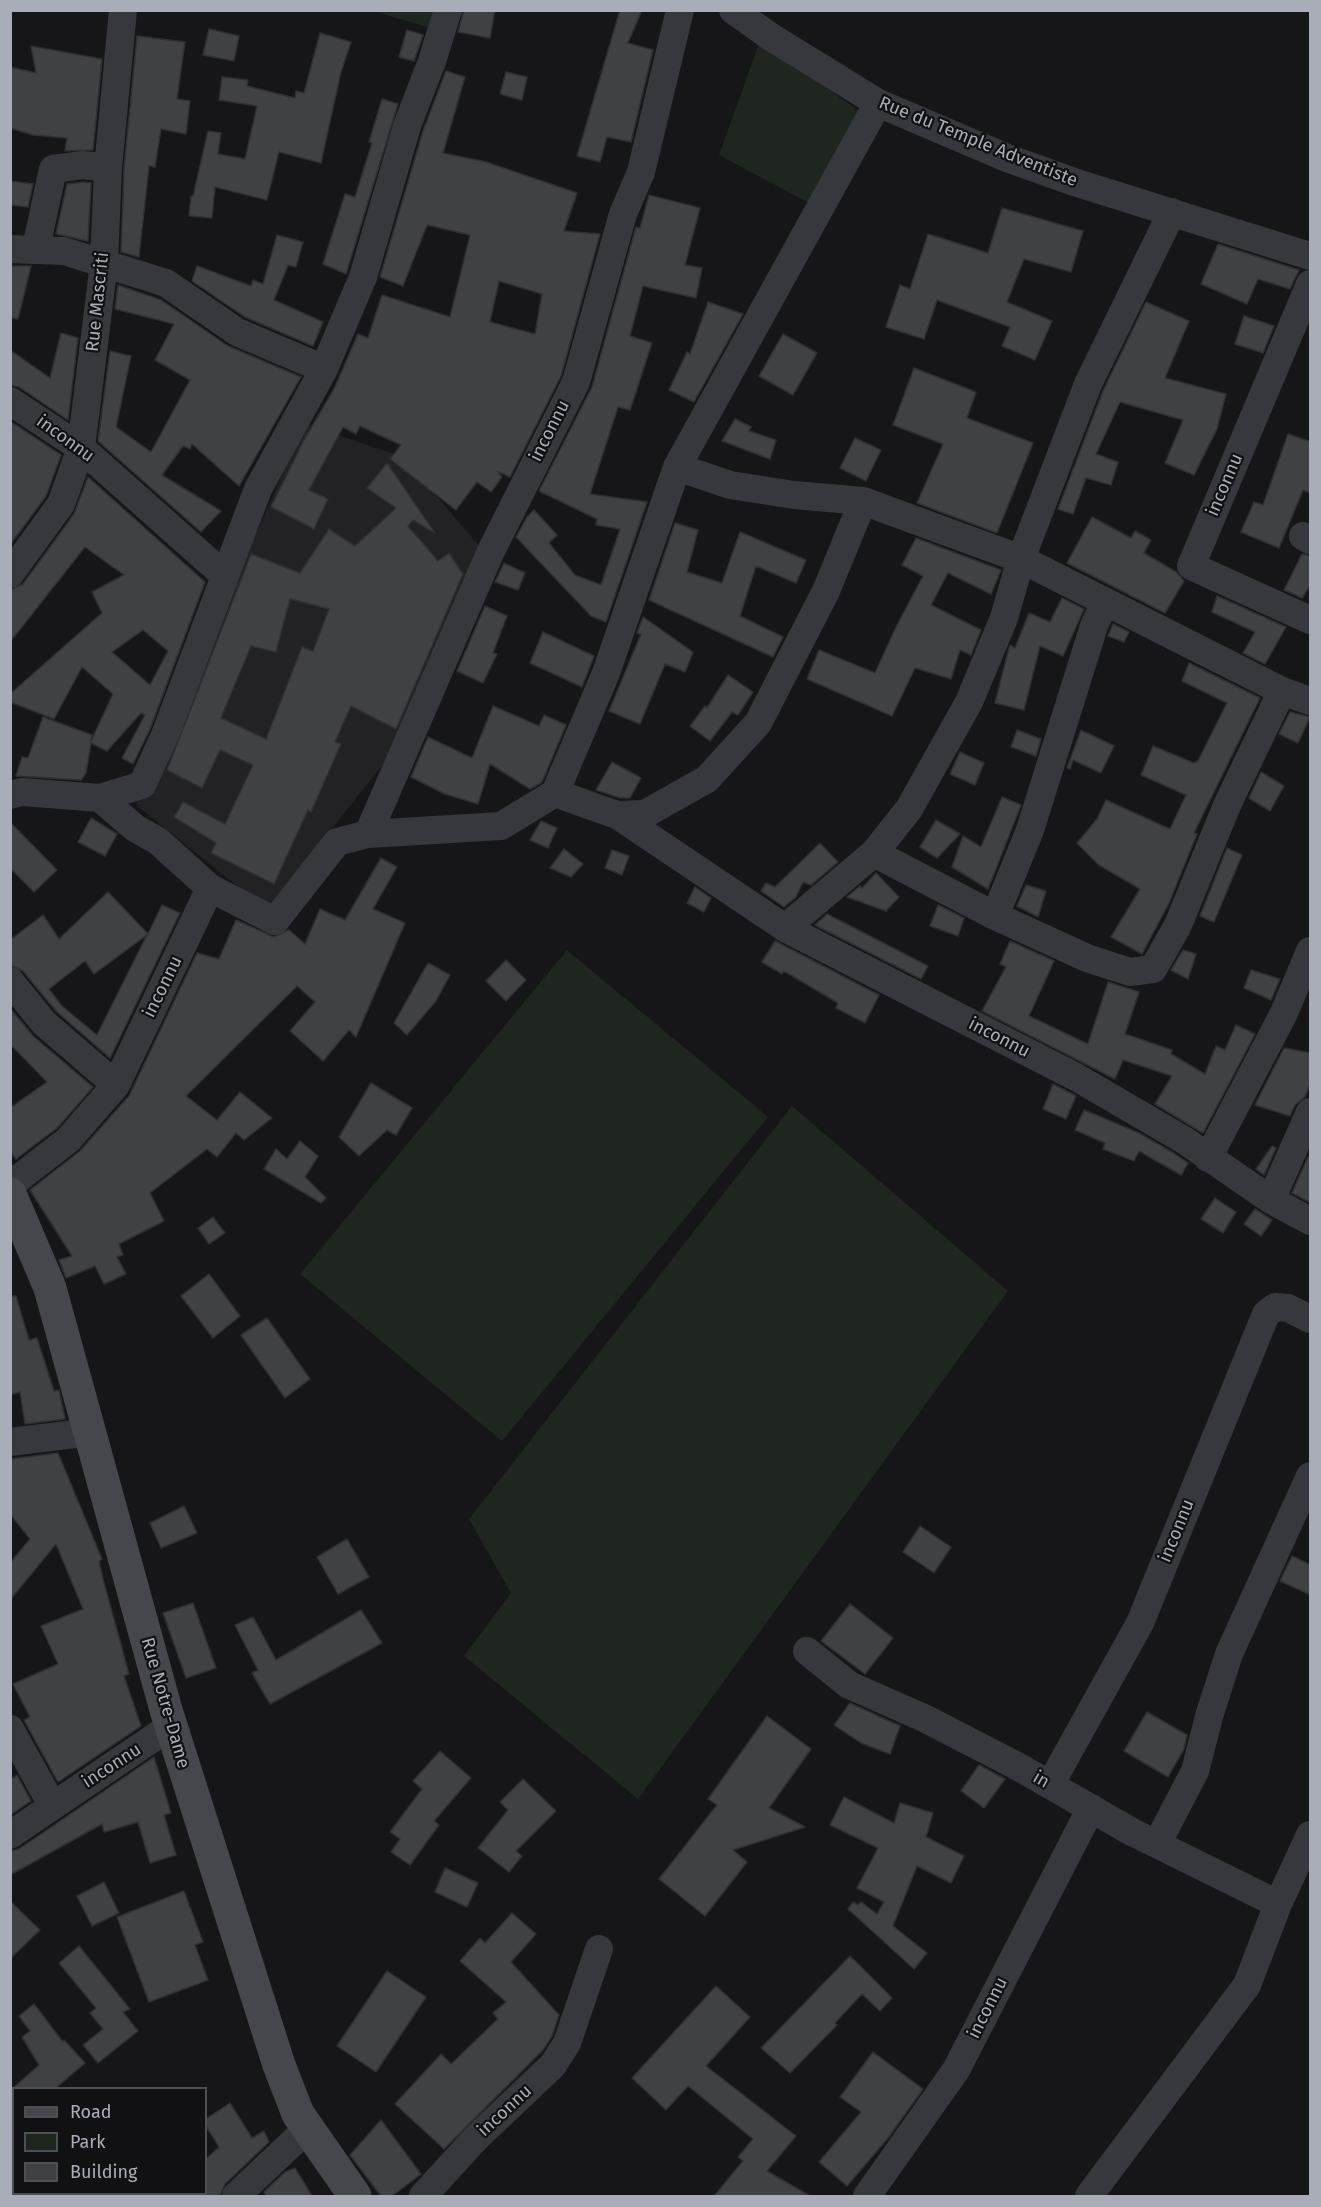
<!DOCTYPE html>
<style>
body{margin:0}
#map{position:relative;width:1321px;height:2207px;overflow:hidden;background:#161618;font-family:"Fira Sans",sans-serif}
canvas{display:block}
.frame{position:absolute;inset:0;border:12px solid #a8adb8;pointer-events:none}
.legend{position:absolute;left:12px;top:2087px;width:195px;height:108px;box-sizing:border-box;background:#111113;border:2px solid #4d4f55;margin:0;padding:8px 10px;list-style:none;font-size:18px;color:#a8adb8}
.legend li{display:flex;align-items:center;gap:12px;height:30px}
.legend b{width:30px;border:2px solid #4d4f55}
</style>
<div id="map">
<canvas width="1321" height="2207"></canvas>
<div class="frame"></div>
<ul class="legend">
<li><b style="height:8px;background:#45474d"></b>Road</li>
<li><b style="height:16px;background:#1e261f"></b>Park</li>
<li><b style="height:16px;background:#404145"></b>Building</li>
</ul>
</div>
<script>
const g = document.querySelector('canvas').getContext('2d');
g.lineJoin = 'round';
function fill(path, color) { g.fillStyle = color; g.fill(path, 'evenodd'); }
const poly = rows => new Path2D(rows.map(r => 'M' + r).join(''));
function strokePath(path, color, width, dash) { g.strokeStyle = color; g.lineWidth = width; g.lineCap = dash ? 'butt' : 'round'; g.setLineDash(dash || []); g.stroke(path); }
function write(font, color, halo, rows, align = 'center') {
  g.font = font + ' "Fira Sans",sans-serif'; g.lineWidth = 4.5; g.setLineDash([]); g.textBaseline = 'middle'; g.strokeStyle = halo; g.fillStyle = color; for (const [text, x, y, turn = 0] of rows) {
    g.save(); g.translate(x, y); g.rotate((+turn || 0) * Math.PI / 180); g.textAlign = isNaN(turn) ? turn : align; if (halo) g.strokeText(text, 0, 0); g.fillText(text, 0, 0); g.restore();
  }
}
fill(poly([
 [305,424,394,454,410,465,481,548,392,753,267,910,136,805]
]), '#222225');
fill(poly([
 [373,11,440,11,434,29],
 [760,41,865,115,809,203,719,155],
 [567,950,768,1117,502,1441,300,1274],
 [792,1106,1008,1291,638,1799,464,1656,511,1593,469,1519]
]), '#1e261f');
const building = poly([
 [464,10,495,10,490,38,458,32,464,10],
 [620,10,642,10,628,43,653,50,631,142,607,137,600,162,577,156,620,10],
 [209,29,239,36,234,61,203,55,209,29],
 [407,30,423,35,414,61,399,57,407,30],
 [320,33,351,42,341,72,321,163,279,152,267,200,215,187,212,218,189,216,191,196,193,196,208,131,221,133,218,154,245,159,257,106,219,100,222,77,248,80,247,86,295,98,296,91,304,93,320,33],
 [137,36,185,42,177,99,190,101,186,134,161,129,155,167,149,166,139,257,121,252,124,169,137,36],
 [31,46,102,59,93,150,65,151,67,138,33,135,10,128,10,67,36,73,31,46],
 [446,71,465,77,443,153,486,162,577,193,564,231,600,234,561,376,510,477,497,471,502,477,491,492,477,482,456,510,390,459,401,445,360,426,356,434,343,427,309,490,328,499,314,529,271,507,304,440,334,389,358,334,368,338,382,295,450,317,470,235,427,225,403,286,380,277,423,131,446,71],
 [499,281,542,294,535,334,490,322,499,281],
 [506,72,527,77,522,100,500,94,506,72],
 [382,99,398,104,346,274,323,264,345,194,355,197,372,143,369,142,382,99],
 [10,181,33,184,28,207,10,205,10,181],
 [83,182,91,183,88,241,56,234,67,184,83,182],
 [649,195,700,208,685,265,702,268,696,298,643,286,630,336,652,343,630,410,618,407,590,494,647,502,606,622,591,616,516,537,527,517,534,510,557,535,549,543,575,575,601,585,620,529,596,525,597,519,539,491,592,387,636,227,640,228,649,195],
 [1002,208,1083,231,1071,272,1024,259,1007,302,1052,321,1035,360,1002,346,1010,327,937,300,924,339,886,327,900,285,910,289,928,234,988,253,1002,208],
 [277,235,303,242,296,267,288,265,274,300,323,322,313,346,245,317,192,281,197,266,251,286,253,280,263,284,277,235],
 [1218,244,1299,270,1290,289,1258,279,1247,304,1201,284,1218,244],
 [10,266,31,266,18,319,10,318,10,266],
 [118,285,161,300,228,346,301,377,239,486,192,444,190,449,183,446,162,475,221,511,201,532,98,441,110,351,131,356,116,427,151,452,190,380,155,360,174,324,115,309,118,285],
 [708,302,743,314,694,402,669,390,687,352,690,354,708,302],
 [1146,302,1189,321,1165,378,1226,394,1217,429,1194,475,1165,463,1183,420,1120,402,1096,454,1118,462,1111,485,1086,478,1073,514,1058,509,1103,391,1146,302],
 [1244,316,1274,326,1263,353,1235,344,1244,316],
 [61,333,78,338,68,420,19,387,10,385,10,350,50,378,61,333],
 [783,334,817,353,793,395,759,376,783,334],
 [914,368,976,392,967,418,1033,443,997,533,917,503,943,444,893,425,914,368],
 [735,419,751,427,749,431,776,440,770,459,722,441,735,419],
 [10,421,61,455,46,496,10,545,10,421],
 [1288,434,1311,442,1311,493,1303,490,1279,548,1241,532,1254,502,1263,505,1288,434],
 [855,438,881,450,866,481,840,468,855,438],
 [387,463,435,533,413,520,408,526,438,561,449,553,463,574,396,729,351,706,335,742,341,744,311,812,308,810,274,884,211,853,216,843,174,817,183,802,225,824,253,765,220,750,202,788,167,770,251,554,300,573,329,529,355,546,396,508,367,488,387,463],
 [290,599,329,609,313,651,302,647,266,739,221,718,251,646,276,652,290,599],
 [88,477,205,582,150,729,133,764,122,758,145,715,141,713,107,751,91,743,86,773,81,780,16,776,22,757,28,758,43,717,92,735,91,741,113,694,82,667,54,719,10,702,10,694,102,613,92,592,124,575,85,547,10,642,10,590,23,584,74,514,88,477],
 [143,630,168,651,150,685,112,652,143,630],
 [1092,517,1131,538,1135,531,1151,540,1144,553,1176,572,1184,581,1165,613,1067,563,1092,517],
 [675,523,698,530,687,572,722,583,740,532,806,560,796,583,756,566,740,616,783,637,773,657,649,600,675,523],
 [916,538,1001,570,991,594,948,573,931,605,981,630,971,655,960,650,951,679,915,668,892,716,807,679,819,650,875,673,896,627,923,576,902,565,916,538],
 [1302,554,1311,556,1311,584,1302,598,1284,590,1302,554],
 [504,563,525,573,518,590,495,582,504,563],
 [1217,596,1286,627,1265,664,1243,653,1255,632,1212,612,1217,596],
 [1062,598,1084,609,1063,656,1040,646,1024,710,995,703,1008,652,1010,645,1015,648,1029,613,1050,622,1062,598],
 [485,606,507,616,493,653,497,654,483,683,457,671,485,606],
 [643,617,693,652,685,672,665,664,640,724,609,711,641,634,637,633,643,617],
 [1113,624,1129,632,1124,642,1108,636,1113,624],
 [543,632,594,656,582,687,530,663,543,632],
 [1189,663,1260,698,1194,833,1197,834,1169,903,1142,954,1111,937,1140,889,1099,865,1077,843,1097,819,1106,800,1170,829,1186,795,1141,775,1153,746,1194,763,1198,761,1227,703,1182,681,1189,663],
 [728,675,753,692,738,715,732,712,710,741,690,726,705,706,707,708,728,675],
 [493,706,539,726,544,715,566,725,542,782,530,789,490,764,478,804,445,794,411,777,428,737,472,758,493,706],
 [1290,712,1310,717,1298,743,1279,734,1290,712],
 [1017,730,1041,739,1036,756,1011,747,1017,730],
 [1081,730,1114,746,1101,773,1073,760,1070,769,1067,768,1081,730],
 [960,752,984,763,975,785,950,774,960,752],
 [612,762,641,778,630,798,620,798,596,790,612,762],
 [1261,772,1284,786,1270,811,1249,798,1261,772],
 [1002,797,1021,805,988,889,952,867,963,836,981,847,1002,797],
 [91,818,117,834,105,856,78,842,91,818],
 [936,820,960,834,937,858,920,847,936,820],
 [541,821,557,828,548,848,530,840,541,821],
 [10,822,57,870,34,892,10,868,10,822],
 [820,843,838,862,811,885,803,882,796,897,784,907,761,891,766,883,775,887,820,843],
 [1227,848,1242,855,1214,922,1200,916,1227,848],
 [564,849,583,864,571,877,550,868,564,849],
 [612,850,629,856,622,875,605,868,612,850],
 [381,858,397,867,373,909,405,923,356,1037,349,1030,323,1061,290,1031,315,1002,297,986,186,1096,217,1120,240,1092,272,1118,244,1140,236,1133,217,1157,207,1149,150,1193,164,1221,119,1244,123,1255,117,1257,126,1274,104,1284,95,1266,66,1278,59,1260,72,1256,30,1190,80,1151,129,1096,197,953,219,959,236,920,274,937,289,930,305,944,320,909,345,920,381,858],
 [876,873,899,897,886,911,847,897,860,886,862,888,876,873],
 [1026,885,1046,891,1038,917,1017,906,1026,885],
 [695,887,711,898,704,912,687,903,695,887],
 [108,892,148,934,162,905,180,913,110,1058,56,1011,23,971,10,965,10,940,43,915,59,939,108,892],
 [147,935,97,1035,62,1006,49,989,85,961,94,974,147,935],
 [938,905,964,918,958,936,930,926,938,905],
 [827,914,928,966,921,979,815,925,827,914],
 [775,941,879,995,865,1023,836,1008,838,1003,784,971,782,974,762,962,775,941],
 [1010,941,1054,961,1029,1016,1088,1044,1108,982,1139,992,1125,1034,1172,1050,1171,1054,1205,1074,1216,1046,1225,1050,1236,1025,1255,1034,1203,1133,1155,1104,1172,1076,1123,1060,1115,1079,982,1011,1006,967,1000,964,1010,941],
 [1183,950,1196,954,1188,979,1171,970,1183,950],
 [506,960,526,980,506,1001,486,981,506,960],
 [428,963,450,975,436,1001,407,1035,394,1023,428,963],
 [1251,970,1280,979,1271,1000,1244,988,1251,970],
 [10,1008,33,1036,93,1087,57,1128,16,1159,10,1152,10,1108,47,1082,10,1044,10,1008],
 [1284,1048,1311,1053,1311,1082,1305,1097,1295,1105,1290,1116,1255,1105,1284,1048],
 [371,1083,412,1108,396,1135,387,1130,359,1156,339,1137,371,1083],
 [1053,1084,1076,1096,1066,1119,1043,1109,1053,1084],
 [1084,1110,1139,1133,1175,1154,1188,1163,1181,1175,1139,1151,1134,1161,1103,1149,1105,1143,1075,1130,1084,1110],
 [300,1141,318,1156,305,1177,326,1198,321,1203,264,1169,276,1149,287,1159,300,1141],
 [1272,1146,1276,1148,1264,1175,1256,1169,1272,1146],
 [1308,1157,1311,1157,1311,1203,1292,1193,1308,1157],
 [1215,1198,1236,1212,1223,1233,1201,1219,1215,1198],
 [1255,1209,1272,1220,1261,1236,1244,1224,1255,1209],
 [213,1217,225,1233,209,1244,198,1228,213,1217],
 [209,1274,240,1316,213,1338,181,1296,209,1274],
 [10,1296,16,1296,29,1340,37,1338,54,1391,59,1390,65,1419,25,1424,20,1392,10,1395,10,1296],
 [267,1318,310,1379,285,1398,241,1335,267,1318],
 [58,1453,102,1559,99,1561,103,1579,129,1674,124,1676,141,1726,58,1782,24,1720,30,1717,13,1684,58,1664,41,1626,83,1609,56,1544,10,1600,10,1563,30,1539,10,1514,10,1459,58,1453],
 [184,1506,197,1533,161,1548,150,1523,184,1506],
 [920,1526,951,1547,934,1573,903,1552,920,1526],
 [347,1539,369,1577,338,1594,317,1557,347,1539],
 [1292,1556,1311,1565,1311,1595,1280,1581,1292,1556],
 [193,1603,216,1668,186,1678,163,1613,193,1603],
 [850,1604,893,1638,865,1674,821,1641,850,1604],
 [361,1610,382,1643,270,1704,252,1673,258,1670,235,1625,253,1617,276,1660,361,1610],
 [850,1703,900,1726,890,1754,861,1743,834,1725,850,1703],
 [1147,1712,1187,1735,1184,1749,1168,1777,1124,1751,1147,1712],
 [767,1716,811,1749,769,1808,805,1827,733,1850,747,1862,705,1916,659,1879,717,1805,708,1799,767,1716],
 [440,1751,471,1778,434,1821,439,1825,410,1865,391,1852,400,1839,390,1832,422,1789,413,1781,440,1751],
 [154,1757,171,1813,164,1815,176,1855,150,1863,138,1822,104,1832,102,1824,10,1875,10,1851,19,1849,154,1757],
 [979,1765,1005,1779,984,1808,961,1791,979,1765],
 [17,1775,31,1801,10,1815,10,1780,17,1775],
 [523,1779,556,1811,516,1851,522,1856,509,1872,478,1848,508,1810,500,1802,523,1779],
 [844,1797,894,1823,900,1803,933,1813,926,1837,964,1856,951,1883,917,1866,893,1926,927,1953,914,1969,848,1909,853,1902,858,1905,861,1902,877,1914,884,1902,857,1888,878,1848,830,1825,844,1797],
 [445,1868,478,1883,467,1907,435,1892,445,1868],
 [104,1882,119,1913,92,1926,77,1896,104,1882],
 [184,1891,203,1942,195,1945,208,1980,149,2002,117,1917,184,1891],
 [10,1901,40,1930,10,1959,10,1901],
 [512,1913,536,1934,511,1962,559,2015,552,2036,543,2050,444,2149,395,2104,441,2054,451,2064,498,2019,493,2013,506,2002,460,1961,480,1938,485,1943,512,1913],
 [79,1946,130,2009,123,2012,138,2031,98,2063,83,2045,103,2029,90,2013,96,2008,59,1963,79,1946],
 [850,1956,892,1998,880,2011,862,1994,835,2023,837,2025,790,2073,761,2048,850,1956],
 [387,1971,426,1997,376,2072,337,2046,387,1971],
 [716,1986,750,2017,706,2066,796,2136,767,2171,810,2196,714,2196,743,2161,738,2157,753,2139,688,2086,666,2110,632,2078,716,1986],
 [34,2004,63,2042,64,2040,85,2063,56,2088,13,2088,39,2065,22,2037,30,2031,19,2016,34,2004],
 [873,2052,923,2089,888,2138,847,2186,819,2162,861,2112,840,2097,873,2052],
 [230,2103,252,2138,264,2131,269,2142,225,2184,220,2196,206,2196,206,2159,219,2147,206,2126,206,2119,230,2103],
 [381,2120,421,2174,392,2196,381,2196,350,2155,381,2120],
 [295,2168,312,2196,266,2196,264,2192,285,2172,295,2168]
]);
fill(building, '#404145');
strokePath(building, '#303034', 1.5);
strokePath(poly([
 [733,10,771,37,878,103,1007,158,1074,182,1310,256],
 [36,248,53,169,83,165,108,168],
 [10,249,64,251,166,283,237,332,324,369],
 [1310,284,1191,566,1310,620],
 [10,401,81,448,224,575],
 [677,467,730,485,794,495,863,501,1021,559,1282,691,1310,701],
 [1303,536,1310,540],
 [10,574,61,504,81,448,104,263,108,168,123,10],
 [555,793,606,673,677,467,878,103],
 [10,795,22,792,100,798,135,828,158,841,210,888,275,921,337,842,368,834,501,826,555,793,617,815,785,928,1076,1077,1184,1140,1271,1200,1310,1221],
 [100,798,142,785,165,735,258,489,324,369,363,277,407,126,432,61,448,10],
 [617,815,645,814,707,779,758,723,826,591,863,501],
 [368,834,491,551,576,382,623,214,641,172,680,10],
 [874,853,995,916,1087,958,1130,972,1153,969,1178,925,1228,803,1282,691],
 [995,916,1030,830,1094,626,1105,602],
 [785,928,874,853,909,809,969,702,1004,618,1021,559,1088,384,1172,212],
 [10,981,44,1023,116,1085],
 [1208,1158,1284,1013,1310,951],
 [10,1185,68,1140,116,1085,210,888],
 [1271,1200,1310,1112],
 [10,1442,91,1432],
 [807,1651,849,1685,924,1718,1017,1766,1132,1832,1278,1904],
 [10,1729,52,1805],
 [1050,1785,1140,1623,1266,1314,1275,1307,1288,1308,1310,1319],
 [10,1835,171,1726],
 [1157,1844,1195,1771,1210,1713,1229,1654,1310,1476],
 [236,2196,308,2128],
 [423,2196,476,2138,553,2065,567,2043,599,1949],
 [867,2196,956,2070,1091,1808],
 [1089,2196,1247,1985,1278,1904,1310,1835]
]), '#37383d', 28);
strokePath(poly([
 [10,1194,50,1288,166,1710,279,2065,298,2114,355,2196]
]), '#45474d', 33);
write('18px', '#a8adb8', '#111113', [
 ["Rue du Temple Adventiste",978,142,22],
 ["Rue Mascriti",98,302,-84],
 ["inconnu",550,431,-63],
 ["inconnu",65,439,36],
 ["inconnu",1225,485,-67],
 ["inconnu",163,987,-64],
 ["inconnu",999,1038,27],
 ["inconnu",1177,1531,-68],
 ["Rue Notre-Dame",165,1703,74],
 ["inconnu",112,1766,-33],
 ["in",1041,1780,30],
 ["inconnu",988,2008,-63],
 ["inconnu",505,2111,-43]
]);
</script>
